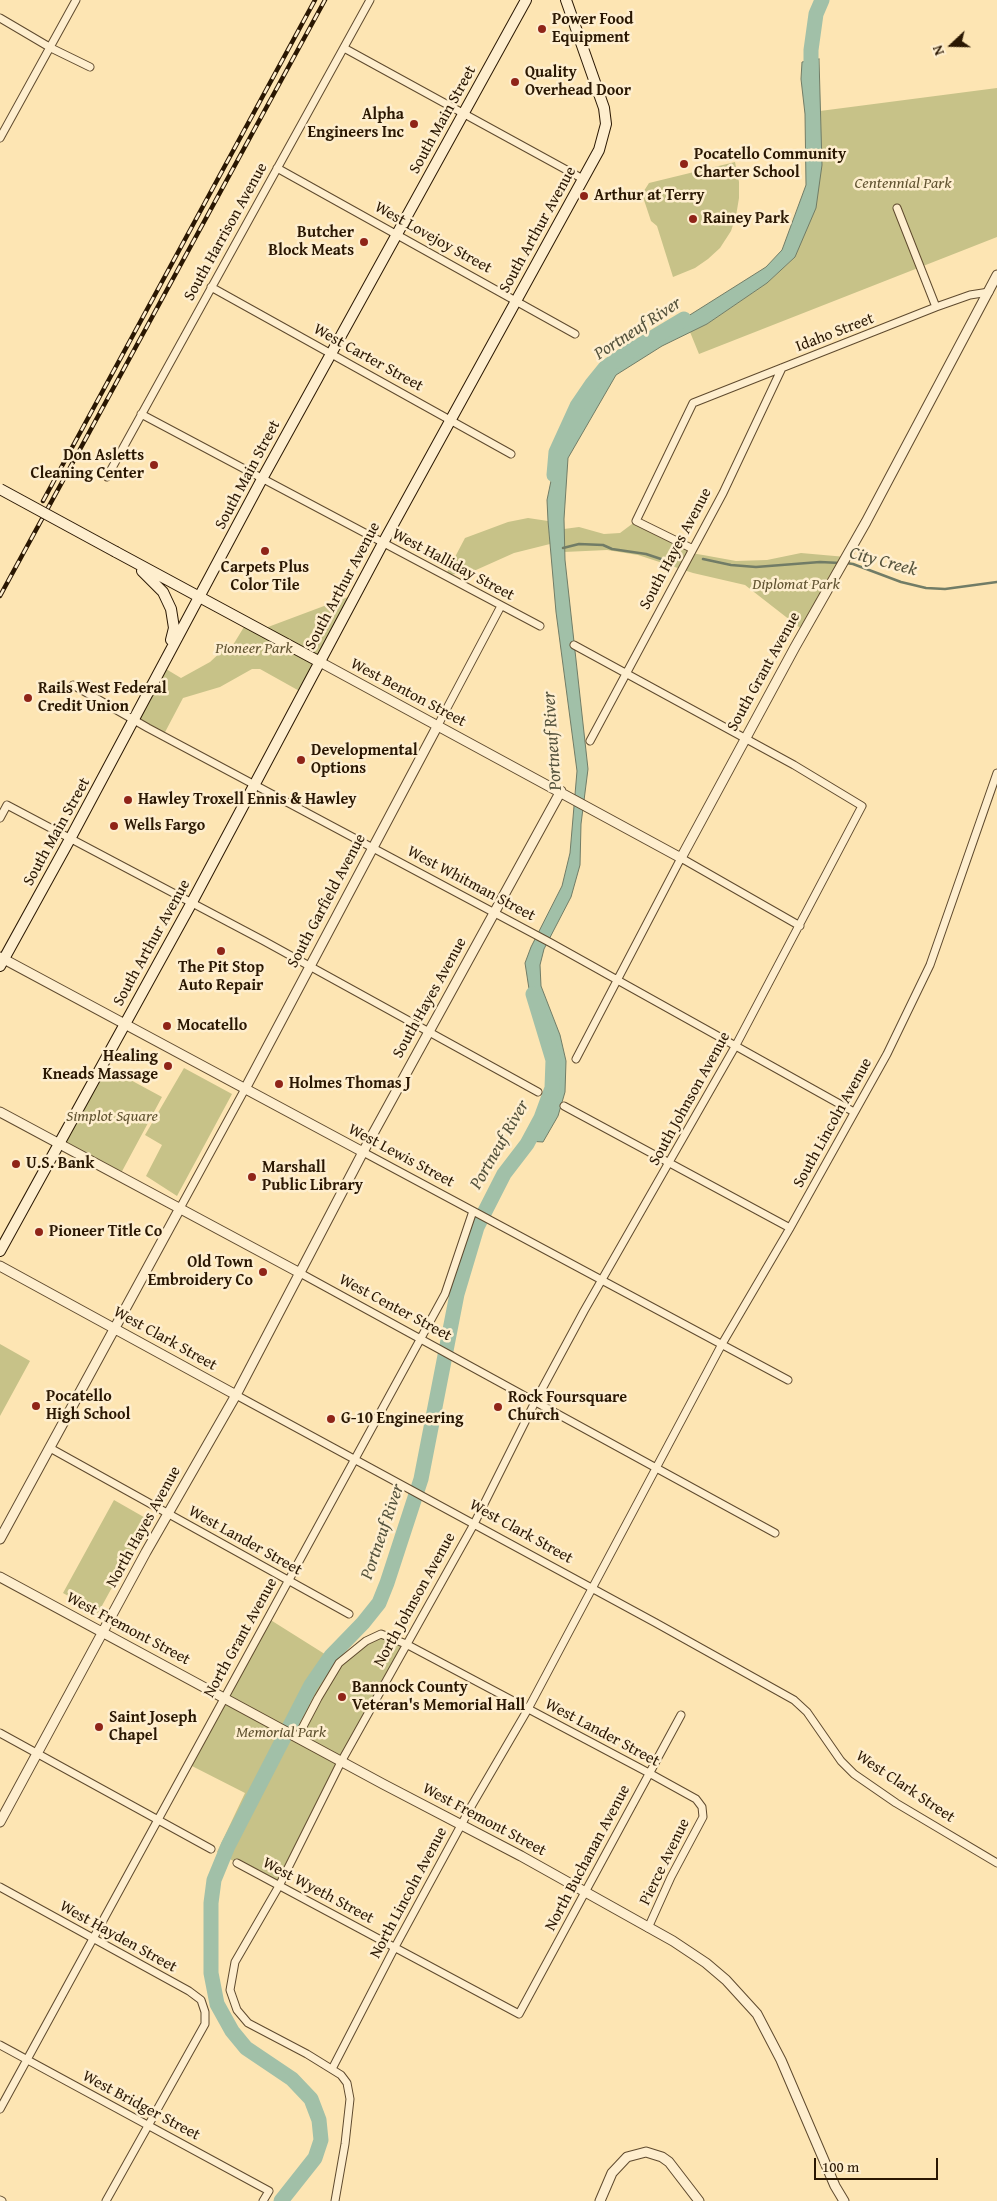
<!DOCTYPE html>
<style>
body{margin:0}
#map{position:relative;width:997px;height:2201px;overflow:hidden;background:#fde5b3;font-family:"Gentium Book Plus",serif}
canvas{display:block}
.north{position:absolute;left:927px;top:20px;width:50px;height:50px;-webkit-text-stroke:4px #feeece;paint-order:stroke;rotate:249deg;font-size:14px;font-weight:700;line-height:20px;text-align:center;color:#2a1702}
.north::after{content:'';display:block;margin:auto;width:18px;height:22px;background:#2a1702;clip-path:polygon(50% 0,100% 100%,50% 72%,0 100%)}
.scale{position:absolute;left:814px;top:2158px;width:124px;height:22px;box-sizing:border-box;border:2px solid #2a1702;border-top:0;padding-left:6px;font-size:15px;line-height:18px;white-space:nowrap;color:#2a1702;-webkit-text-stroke:4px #feeece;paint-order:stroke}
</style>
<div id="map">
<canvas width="997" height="2201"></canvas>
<div class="north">N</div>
<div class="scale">100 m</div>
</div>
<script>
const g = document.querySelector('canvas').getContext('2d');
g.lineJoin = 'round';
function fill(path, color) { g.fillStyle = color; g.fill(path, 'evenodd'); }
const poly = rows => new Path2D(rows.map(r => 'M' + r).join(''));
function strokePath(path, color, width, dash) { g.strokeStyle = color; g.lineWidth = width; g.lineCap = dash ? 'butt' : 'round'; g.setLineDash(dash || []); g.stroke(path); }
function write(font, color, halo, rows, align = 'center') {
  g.font = font + ' "Gentium Book Plus",serif'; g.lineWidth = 5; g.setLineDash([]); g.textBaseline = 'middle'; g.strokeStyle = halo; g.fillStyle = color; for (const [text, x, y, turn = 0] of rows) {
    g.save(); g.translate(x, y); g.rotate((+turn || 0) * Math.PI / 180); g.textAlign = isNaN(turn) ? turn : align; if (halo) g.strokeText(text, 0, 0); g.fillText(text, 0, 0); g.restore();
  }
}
fill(poly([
 [997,88,997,237,699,354,690,332,707,324,767,283,795,257,822,165,820,111],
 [735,162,739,182,739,198,736,216,731,231,720,248,708,259,695,268,673,277,657,226,651,221,642,194,649,183],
 [528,518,548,521,550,544,514,553,476,570,445,576,465,538,508,522],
 [636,521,693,549,691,553,703,555,736,561,767,560,801,553,846,557,804,631,745,585,693,573,638,555,607,550,564,552,564,529,579,527,604,534,620,533],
 [356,594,303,693,260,669,252,669,220,687,183,698,163,736,134,720,161,666,181,678,210,662,224,649,233,645,247,622,260,630],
 [101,1064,162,1097,120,1175,59,1142],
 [184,1068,232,1094,177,1196,146,1176,162,1145,145,1135],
 [0,1344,30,1361,0,1416],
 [114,1500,149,1520,98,1613,63,1593],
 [269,1619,339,1663,381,1634,406,1644,279,1886,217,1852,245,1793,188,1764]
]), '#c7c288');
const water = poly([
 [819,59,822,165,816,208,795,257,767,283,707,324,662,346,616,375,568,458,564,519,565,560,588,769,581,824,580,865,571,897,544,949,540,965,541,986,560,1035,566,1061,565,1092,558,1116,543,1142,527,1141,552,1103,558,1064,551,1032,534,1004,529,989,525,963,531,947,562,886,570,853,577,771,556,612,548,521,547,500,556,457,577,406,612,364,766,267,782,250,806,185,805,114,801,79,802,62,819,59]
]);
fill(water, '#a1c0a8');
strokePath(water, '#717c66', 1);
strokePath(poly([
 [563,548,579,544,603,545,612,549,646,554,673,563],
 [703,559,731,565,756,567,820,562,840,563],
 [846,563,853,564,901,582,926,588,945,589,997,582]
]), '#717c66', 2.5);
strokePath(poly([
 [811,80,811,50,816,14,822,0],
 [554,475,556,452,577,406,592,384,605,368,622,356,684,319],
 [281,2201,315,2158,321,2140,319,2120,311,2099,292,2079,246,2048,232,2031,217,2004,211,1973,211,1903,214,1880,228,1846,311,1685,331,1656,363,1623,379,1603,387,1583,421,1479,457,1294,477,1227,504,1174,527,1144,541,1118,552,1088,553,1060,533,994]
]), '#a1c0a8', 15);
const minor = poly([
 [0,18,51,48,90,67],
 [344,48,583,179],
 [0,138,76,0],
 [277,168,575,334],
 [897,208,936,307],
 [211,287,511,454],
 [141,414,540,626],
 [107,477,370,0],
 [693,549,636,521,693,403,936,307,970,295,989,292],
 [73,685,148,728,551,943,854,1112],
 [438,725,501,606],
 [590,741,723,493,782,368],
 [0,818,7,805,264,941,538,1092],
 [576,1059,681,858,800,926],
 [564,1106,790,1228],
 [363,1152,788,1380],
 [179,1210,245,1089],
 [300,1273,775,1533],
 [236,1395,656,1623,794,1700,807,1712,841,1761,854,1774,896,1803,997,1863],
 [50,1448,349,1614],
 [0,1733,211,1849],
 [297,1738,318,1698,339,1663,366,1641,381,1634,406,1644,649,1773,696,1799,702,1807,703,1817,671,1877,648,1928],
 [237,1863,519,2014,681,1715],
 [0,1887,189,1991,201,2000,205,2012,205,2024,106,2201],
 [0,2045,269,2191,263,2201],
 [332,2069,395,1947,472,1805,528,1709,722,1344,790,1228,887,1054,930,965,997,773],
 [0,2109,445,1294,473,1211],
 [0,2200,2,2201],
 [335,2201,345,2144,350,2099,347,2083,341,2075,307,2054,248,2023,237,2010,230,1990,235,1962,279,1886,341,1762,474,1524,535,1402,584,1311,736,1045,862,806,794,765,574,645]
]);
const tertiary = poly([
 [320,662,681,858,795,647,866,522,997,275],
 [0,957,363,1152],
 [245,1089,438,725],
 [0,1112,300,1273],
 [0,1266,236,1395],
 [0,1539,179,1210],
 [0,1577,383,1784,521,1856,673,1941,706,1963,726,1980,757,2014,781,2060,835,2186,844,2201],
 [0,1822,146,1552,236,1395,363,1152,561,791],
 [600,2201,612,2173,627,2157,646,2152,662,2157,669,2162,699,2201]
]);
const secondary = poly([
 [116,552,320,662],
 [142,571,163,592,171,609,174,628,171,640],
 [0,966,70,839,262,479,526,0],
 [0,1251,191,904,383,543,599,150,606,124,604,108,566,0]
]);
strokePath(minor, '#5f4a2e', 9);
strokePath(tertiary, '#5f4a2e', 11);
strokePath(secondary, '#2a1702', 12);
strokePath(minor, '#feeece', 7);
strokePath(tertiary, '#feeece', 9);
strokePath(secondary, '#feeece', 10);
const rail = poly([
 [43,501,315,0],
 [0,596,325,0]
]);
strokePath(rail, '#2a1702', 4.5);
strokePath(rail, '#feeece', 2.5, [8]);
const secondaryBridge = poly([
 [0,489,116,552]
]);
strokePath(secondaryBridge, '#2a1702', 12, []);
strokePath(secondaryBridge, '#feeece', 10);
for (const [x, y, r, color] of [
 [542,29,5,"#8f2418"],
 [515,82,5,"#8f2418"],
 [414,124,5,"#8f2418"],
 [684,164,5,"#8f2418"],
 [584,196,5,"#8f2418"],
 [693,219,5,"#8f2418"],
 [364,242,5,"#8f2418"],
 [154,465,5,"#8f2418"],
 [265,551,5,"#8f2418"],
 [28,698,5,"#8f2418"],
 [301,760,5,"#8f2418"],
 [128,800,5,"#8f2418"],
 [114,826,5,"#8f2418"],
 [221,951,5,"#8f2418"],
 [167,1026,5,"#8f2418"],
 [168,1066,5,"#8f2418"],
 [279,1084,5,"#8f2418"],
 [16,1164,5,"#8f2418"],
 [252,1177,5,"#8f2418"],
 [39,1232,5,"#8f2418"],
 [263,1272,5,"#8f2418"],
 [36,1406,5,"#8f2418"],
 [498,1407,5,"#8f2418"],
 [331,1419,5,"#8f2418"],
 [342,1697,5,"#8f2418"],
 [99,1727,5,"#8f2418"]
]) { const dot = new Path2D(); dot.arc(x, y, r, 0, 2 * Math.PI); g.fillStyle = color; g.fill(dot); strokePath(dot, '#feeece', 2); }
write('bold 16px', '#2a1702', '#feeece', [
 ["Power Food",552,20],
 ["Equipment",552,38],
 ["Quality",525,73],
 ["Overhead Door",525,91],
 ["Alpha",404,115,"right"],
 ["Engineers Inc",404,133,"right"],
 ["Pocatello Community",694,155],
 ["Charter School",694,173],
 ["Arthur at Terry",594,196],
 ["Rainey Park",703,219],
 ["Butcher",354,233,"right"],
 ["Block Meats",354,251,"right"],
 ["Don Asletts",144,456,"right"],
 ["Cleaning Center",144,474,"right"],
 ["Carpets Plus",265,568,"center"],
 ["Color Tile",265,586,"center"],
 ["Rails West Federal",38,689],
 ["Credit Union",38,707],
 ["Developmental",311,751],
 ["Options",311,769],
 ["Hawley Troxell Ennis & Hawley",138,800],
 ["Wells Fargo",124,826],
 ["The Pit Stop",221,968,"center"],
 ["Auto Repair",221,986,"center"],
 ["Mocatello",177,1026],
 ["Healing",158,1057,"right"],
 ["Kneads Massage",158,1075,"right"],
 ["Holmes Thomas J",289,1084],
 ["U.S. Bank",26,1164],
 ["Marshall",262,1168],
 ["Public Library",262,1186],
 ["Pioneer Title Co",49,1232],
 ["Old Town",253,1263,"right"],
 ["Embroidery Co",253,1281,"right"],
 ["Pocatello",46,1397],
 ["High School",46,1415],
 ["Rock Foursquare",508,1398],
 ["Church",508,1416],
 ["G-10 Engineering",341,1419],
 ["Bannock County",352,1688],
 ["Veteran's Memorial Hall",352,1706],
 ["Saint Joseph",109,1718],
 ["Chapel",109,1736]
], 'left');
write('16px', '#2a1702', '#feeece', [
 ["South Main Street",443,120,-61],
 ["South Arthur Avenue",538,230,-61],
 ["South Harrison Avenue",226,232,-61],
 ["West Lovejoy Street",433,238,29],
 ["Idaho Street",835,333,-21],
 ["West Carter Street",368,358,29],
 ["South Main Street",248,475,-62],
 ["South Hayes Avenue",676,549,-62],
 ["West Halliday Street",453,565,28],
 ["South Arthur Avenue",343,586,-62],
 ["South Grant Avenue",764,672,-61],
 ["West Benton Street",408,693,28],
 ["South Main Street",57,832,-61],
 ["West Whitman Street",471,884,28],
 ["South Garfield Avenue",327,901,-62],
 ["South Arthur Avenue",152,943,-61],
 ["South Hayes Avenue",430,998,-61],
 ["South Johnson Avenue",690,1099,-61],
 ["South Lincoln Avenue",833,1123,-61],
 ["West Lewis Street",401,1156,28],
 ["West Center Street",395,1308,28],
 ["West Clark Street",165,1339,29],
 ["North Hayes Avenue",144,1527,-61],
 ["West Clark Street",521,1532,29],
 ["West Lander Street",245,1541,29],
 ["North Johnson Avenue",415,1600,-61],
 ["West Fremont Street",128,1629,28],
 ["North Grant Avenue",241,1638,-61],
 ["West Lander Street",602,1733,28],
 ["West Clark Street",905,1787,34],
 ["West Fremont Street",484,1820,28],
 ["North Buchanan Avenue",588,1858,-62],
 ["Pierce Avenue",665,1862,-64],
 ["West Wyeth Street",318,1891,28],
 ["North Lincoln Avenue",409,1893,-62],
 ["West Hayden Street",118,1937,29],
 ["West Bridger Street",141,2106,28]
]);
write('italic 16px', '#615331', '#feeece', [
 ["Centennial Park",903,184],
 ["Diplomat Park",796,585],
 ["Pioneer Park",254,649],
 ["Simplot Square",112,1117],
 ["Memorial Park",281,1733]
]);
write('italic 18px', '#54523c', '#feeece', [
 ["Portneuf River",638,329,-33],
 ["City Creek",883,562,15],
 ["Portneuf River",553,741,-94],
 ["Portneuf River",500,1145,-60],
 ["Portneuf River",383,1532,-71]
]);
</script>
